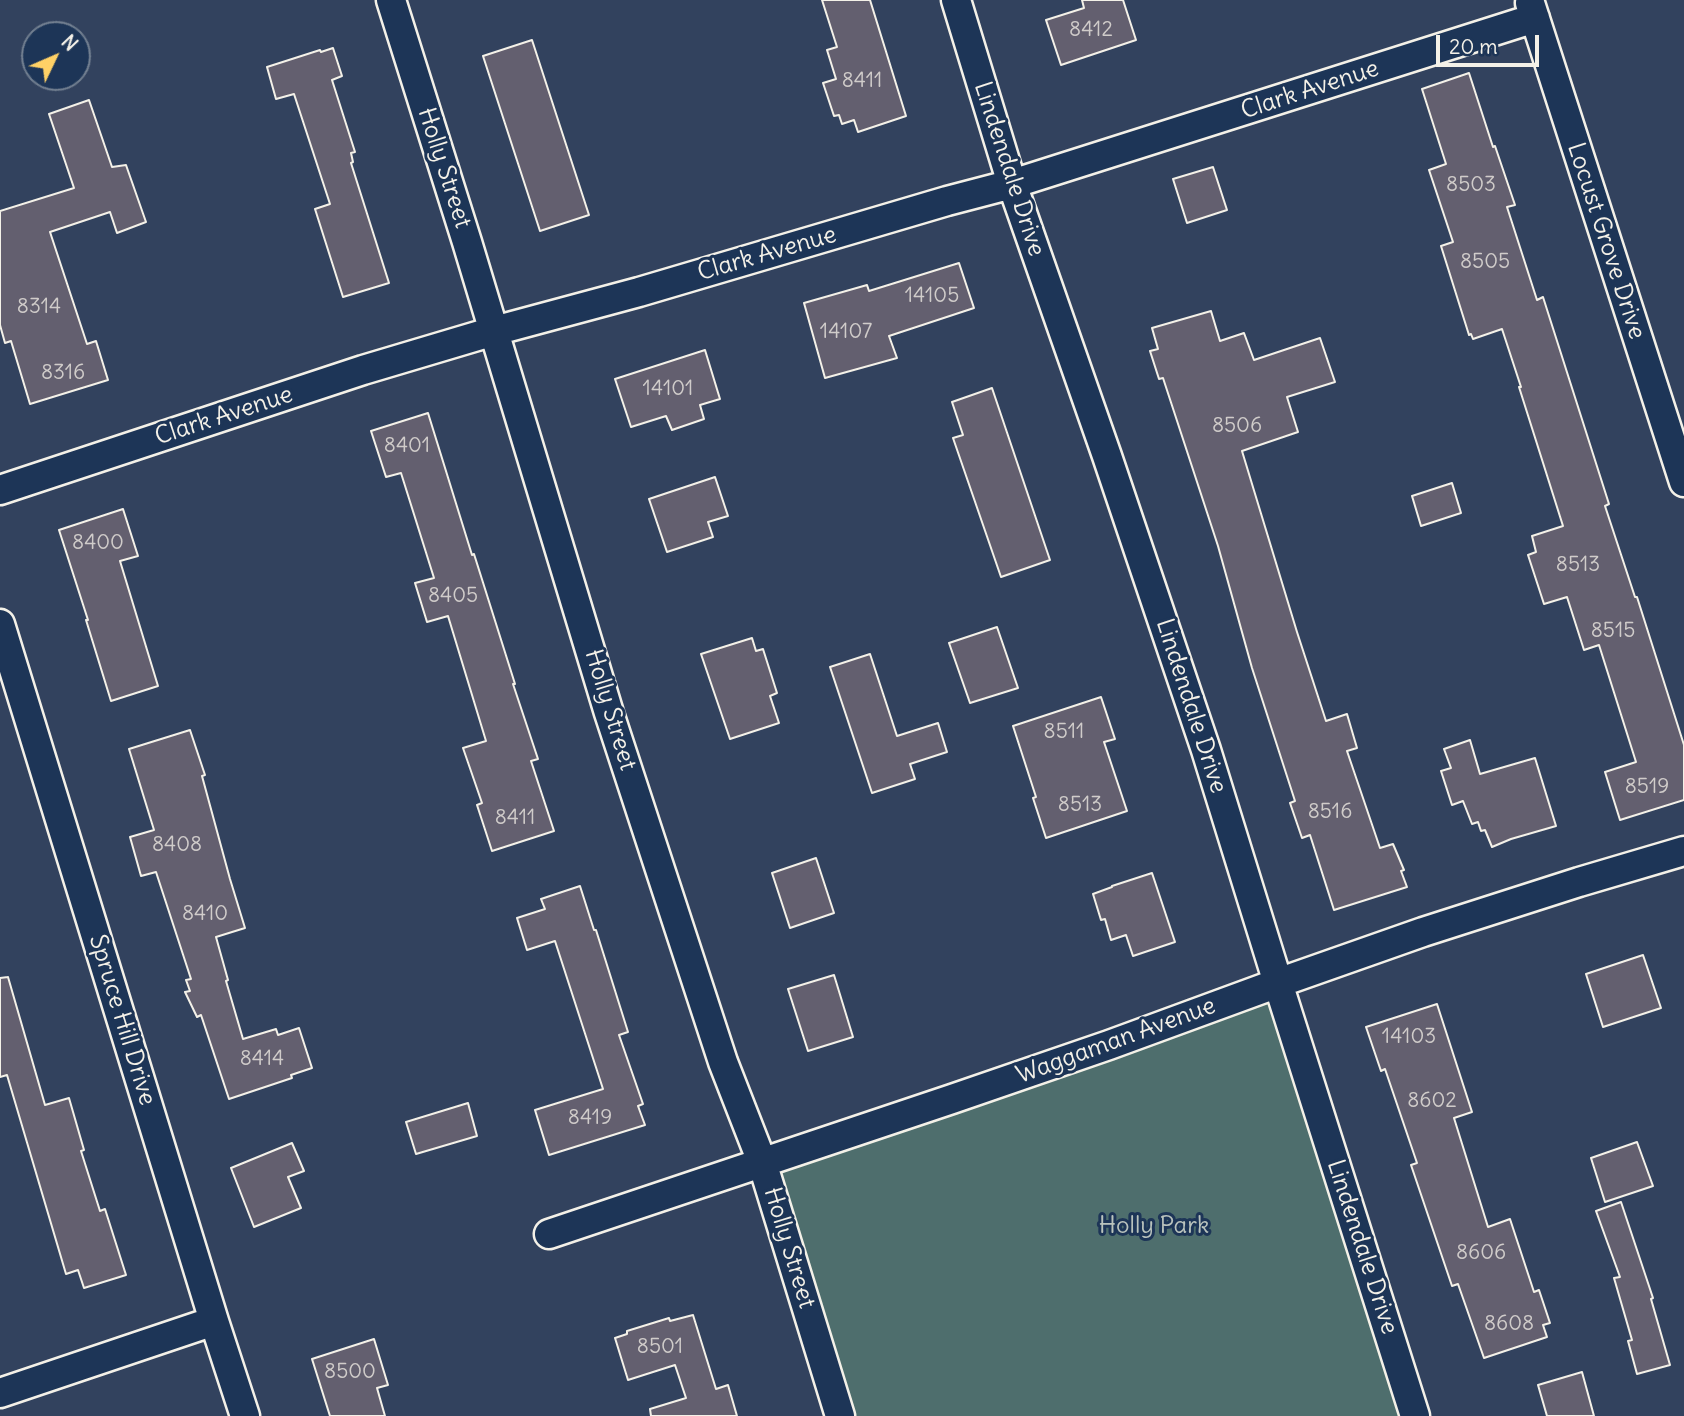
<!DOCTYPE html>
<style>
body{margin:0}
#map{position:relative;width:1684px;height:1416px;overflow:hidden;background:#32425e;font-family:Delius,sans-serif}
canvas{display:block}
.north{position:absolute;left:21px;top:21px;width:70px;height:70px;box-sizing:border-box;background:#1d3557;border:2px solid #738091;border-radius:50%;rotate:46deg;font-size:19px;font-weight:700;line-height:28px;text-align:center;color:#f4f1e8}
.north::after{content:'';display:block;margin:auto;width:24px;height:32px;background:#ffd166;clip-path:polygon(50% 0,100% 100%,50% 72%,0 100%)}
.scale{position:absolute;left:1436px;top:35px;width:103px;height:32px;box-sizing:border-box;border:4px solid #f4f1e8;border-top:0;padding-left:9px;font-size:21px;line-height:24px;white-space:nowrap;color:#f4f1e8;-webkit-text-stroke:5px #1d3557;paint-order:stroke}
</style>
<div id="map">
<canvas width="1684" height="1416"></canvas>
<div class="north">N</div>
<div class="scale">20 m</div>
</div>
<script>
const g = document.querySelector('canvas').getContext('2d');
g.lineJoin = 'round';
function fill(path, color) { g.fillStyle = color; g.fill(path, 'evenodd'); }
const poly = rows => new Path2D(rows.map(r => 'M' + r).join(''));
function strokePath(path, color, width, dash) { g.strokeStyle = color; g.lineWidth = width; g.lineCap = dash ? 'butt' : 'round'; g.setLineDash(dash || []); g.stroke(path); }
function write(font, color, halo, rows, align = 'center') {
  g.font = font + ' Delius,sans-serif'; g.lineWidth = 6; g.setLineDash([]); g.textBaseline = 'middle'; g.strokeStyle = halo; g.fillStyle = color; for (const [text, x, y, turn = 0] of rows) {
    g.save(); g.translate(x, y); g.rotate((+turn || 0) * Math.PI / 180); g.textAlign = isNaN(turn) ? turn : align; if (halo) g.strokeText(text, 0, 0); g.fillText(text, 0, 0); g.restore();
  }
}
fill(poly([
 [1278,983,1415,1416,840,1416,762,1162]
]), '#4e6e6d');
const building = poly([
 [822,0,870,0,906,116,858,132,854,120,842,124,839,115,834,116,823,83,836,79,827,50,837,47,822,0],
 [1082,0,1123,0,1136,40,1061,65,1046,20,1084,8,1082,0],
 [532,40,589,215,540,231,483,56,532,40],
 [333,48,342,76,332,80,355,152,351,153,353,162,351,163,389,283,343,297,315,209,330,204,294,94,276,99,267,67,320,50,321,52,333,48],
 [1469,73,1493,147,1495,146,1515,205,1507,207,1537,300,1543,297,1609,504,1605,506,1635,597,1637,597,1684,745,1684,800,1620,820,1605,772,1636,762,1599,645,1584,650,1567,597,1544,604,1528,555,1536,552,1532,536,1563,526,1519,387,1521,387,1502,329,1473,339,1471,334,1469,335,1441,246,1453,242,1429,170,1446,164,1422,89,1469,73],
 [89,100,112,167,126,165,146,222,117,233,110,212,50,232,87,344,96,341,108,380,30,404,11,341,5,343,0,325,0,211,74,188,49,114,89,100],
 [1213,167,1227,210,1187,223,1173,179,1213,167],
 [959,263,974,308,889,336,897,358,825,378,804,303,867,285,869,291,959,263],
 [1211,311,1220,341,1244,333,1254,360,1320,338,1335,382,1287,397,1298,432,1242,451,1297,632,1326,721,1347,714,1357,748,1347,751,1380,848,1393,844,1404,870,1401,871,1407,887,1334,910,1310,835,1302,838,1290,803,1295,801,1252,668,1218,546,1163,378,1159,379,1150,351,1158,349,1152,328,1211,311],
 [705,350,720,399,700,405,704,419,672,430,666,416,631,427,615,379,705,350],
 [992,388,1050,560,1001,577,953,438,963,435,952,402,992,388],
 [428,413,472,555,474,554,515,684,513,684,538,759,531,761,554,831,492,851,477,805,482,803,463,748,486,741,448,616,427,622,415,583,434,578,401,473,386,477,371,431,428,413],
 [715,477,728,516,708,522,713,537,667,552,649,499,715,477],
 [1452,483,1461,513,1421,526,1412,496,1452,483],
 [123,509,138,556,120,561,158,686,111,701,86,620,88,620,59,530,123,509],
 [997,627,1018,688,970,703,949,643,997,627],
 [752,638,756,651,763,649,777,693,770,696,779,723,730,739,701,654,752,638],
 [870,654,897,736,938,723,947,752,910,764,915,779,872,793,830,667,870,654],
 [1101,697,1115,739,1104,742,1127,811,1046,838,1033,798,1036,797,1013,726,1101,697],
 [190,730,205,775,202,776,230,879,245,928,216,937,228,980,226,981,243,1039,276,1029,278,1035,299,1028,312,1068,291,1075,292,1078,229,1099,201,1015,197,1017,185,992,190,991,186,980,191,979,156,872,141,876,130,837,154,830,129,749,190,730],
 [1470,740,1480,774,1535,758,1556,826,1511,839,1492,847,1485,830,1481,831,1478,822,1472,824,1463,801,1452,805,1441,771,1451,768,1444,749,1470,740],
 [816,858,834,913,790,928,772,873,816,858],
 [1152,873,1175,942,1133,956,1126,935,1111,940,1105,919,1101,920,1093,894,1112,887,1112,886,1152,873],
 [580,886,594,930,596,930,628,1032,619,1035,643,1104,638,1106,645,1125,549,1155,535,1110,603,1089,555,941,527,950,517,918,545,909,541,899,580,886],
 [1643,955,1661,1008,1603,1027,1586,974,1643,955],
 [834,975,853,1037,808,1051,788,989,834,975],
 [8,977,45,1105,69,1098,84,1150,81,1151,100,1211,105,1209,126,1275,84,1288,78,1270,66,1274,7,1075,0,1077,0,978,8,977],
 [1437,1004,1472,1112,1454,1118,1488,1227,1510,1219,1534,1292,1539,1290,1550,1323,1543,1325,1547,1337,1484,1358,1458,1284,1452,1286,1411,1165,1417,1163,1385,1069,1381,1071,1366,1027,1437,1004],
 [468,1103,477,1136,416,1154,406,1122,468,1103],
 [1637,1142,1653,1186,1605,1202,1591,1158,1637,1142],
 [292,1143,304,1171,288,1177,301,1208,254,1227,231,1168,292,1143],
 [1621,1202,1653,1298,1651,1299,1670,1365,1637,1374,1628,1341,1632,1340,1614,1278,1620,1277,1596,1211,1621,1202],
 [693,1315,716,1389,728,1385,737,1416,651,1416,650,1409,686,1398,675,1365,628,1380,615,1338,627,1334,627,1331,669,1318,670,1321,693,1315],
 [374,1339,388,1385,377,1388,385,1416,330,1416,312,1359,374,1339],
 [1582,1372,1594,1416,1547,1416,1538,1385,1582,1372]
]);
fill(building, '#635f6f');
strokePath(building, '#f4f1e8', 2);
const minor = poly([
 [391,0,467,242,609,713,723,1062,762,1162,840,1416],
 [956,0,1012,184,1107,456,1206,750,1278,983,1415,1416],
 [1530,3,1684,482],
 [0,490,363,370,494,331,639,292,947,201,1012,184,1535,18],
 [0,624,214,1321,245,1416],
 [549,1234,952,1099,1109,1045,1278,983,1423,932,1579,882,1684,851],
 [0,1393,214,1321]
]);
strokePath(minor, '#f4f1e8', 33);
strokePath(minor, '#1d3557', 28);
write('21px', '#d0ccca', null, [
 ["8412",1091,30],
 ["8411",862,81],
 ["8503",1471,185],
 ["8505",1485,262],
 ["14105",932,296],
 ["8314",39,307],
 ["14107",846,332],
 ["8316",63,373],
 ["14101",668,389],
 ["8506",1237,426],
 ["8401",407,446],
 ["8400",98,543],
 ["8513",1578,565],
 ["8405",453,596],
 ["8515",1613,631],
 ["8511",1064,732],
 ["8519",1647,787],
 ["8513",1080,805],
 ["8516",1330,812],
 ["8411",515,818],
 ["8408",177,845],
 ["8410",205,914],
 ["14103",1409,1037],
 ["8414",262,1059],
 ["8602",1432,1101],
 ["8419",590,1118],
 ["8606",1481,1253],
 ["8608",1509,1324],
 ["8501",660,1347],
 ["8500",350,1372]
]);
write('24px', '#f4f1e8', '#1d3557', [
 ["Clark Avenue",1310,90,-18],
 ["Holly Street",444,168,72],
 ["Lindendale Drive",1009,169,72],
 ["Locust Grove Drive",1606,241,72],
 ["Clark Avenue",767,254,-16],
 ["Clark Avenue",224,416,-18],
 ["Lindendale Drive",1191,706,72],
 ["Holly Street",610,710,73],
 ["Spruce Hill Drive",122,1020,73],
 ["Waggaman Avenue",1116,1041,-20],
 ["Lindendale Drive",1362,1247,72],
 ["Holly Street",789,1248,73]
]);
write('24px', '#bac3bd', '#1d3557', [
 ["Holly Park",1154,1226]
]);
</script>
